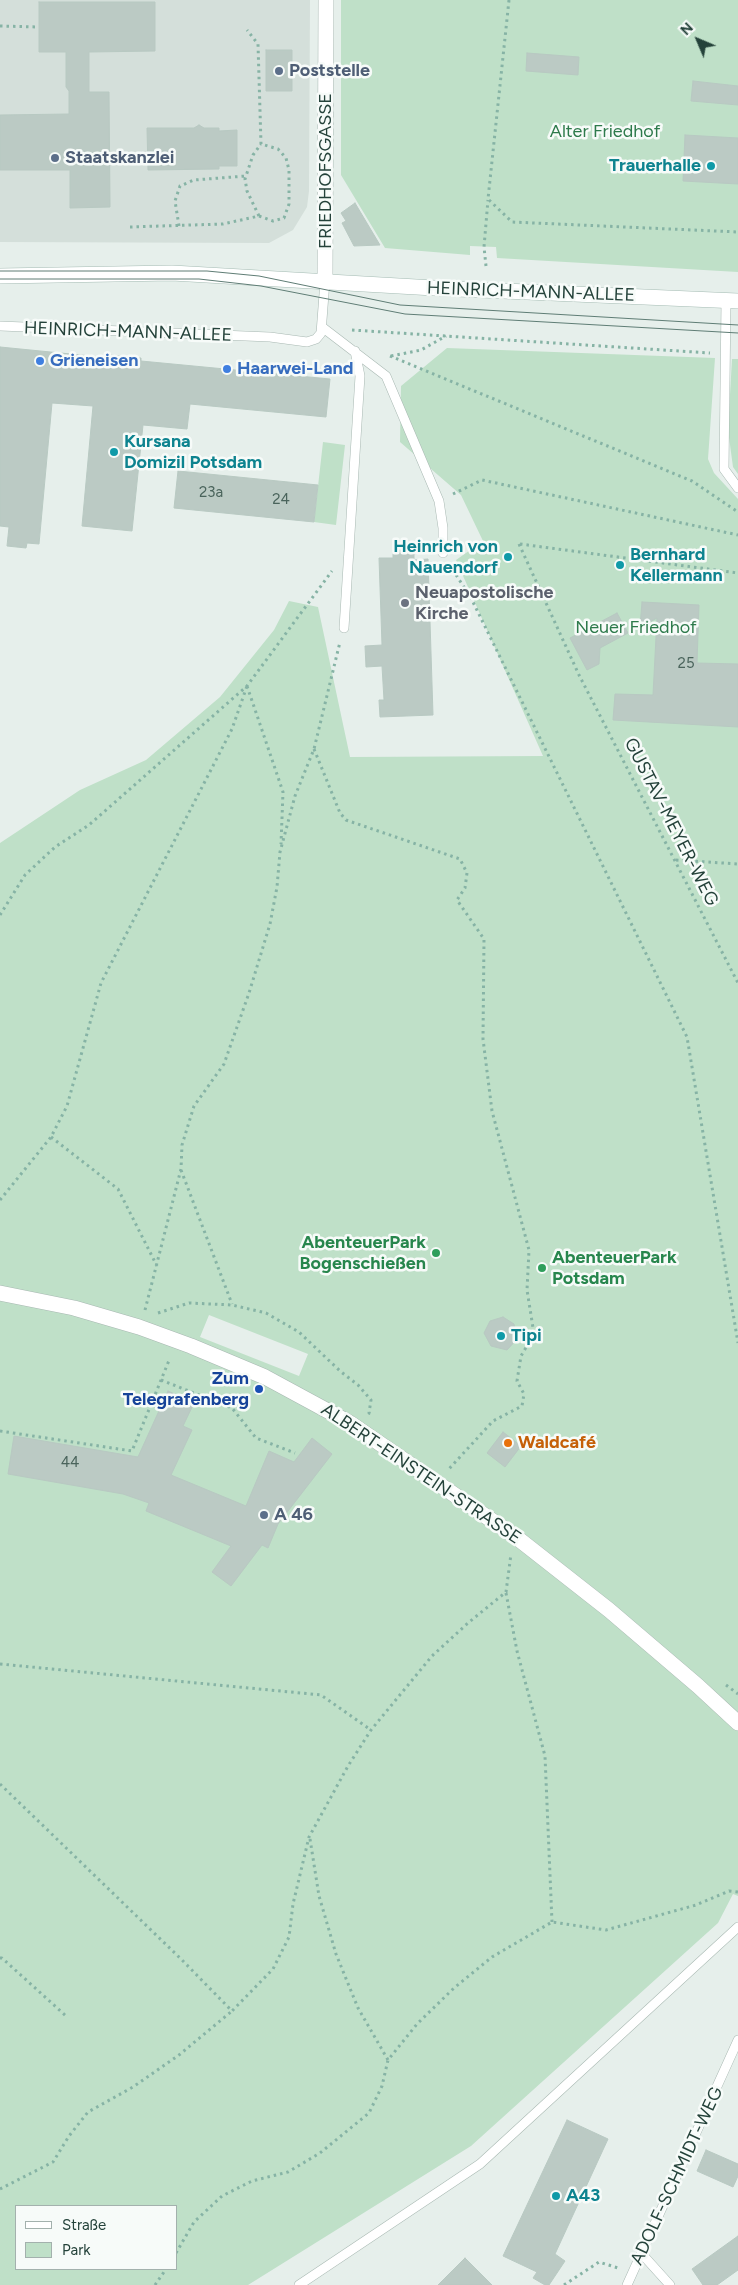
<!DOCTYPE html>
<meta charset="utf-8">
<style>
body{margin:0}
#map{position:relative;width:738px;height:2285px;overflow:hidden;background:#e6efeb;font-family:Figtree,sans-serif}
canvas{display:block}
.legend{position:absolute;left:15px;top:2205px;width:162px;height:65px;box-sizing:border-box;background:#f7fbf9;border:1px solid #a3b1ad;margin:0;padding:6px 9px;list-style:none;font-size:15px;color:#24423a}
.legend li{display:flex;align-items:center;gap:10px;height:25px}
.legend b{width:25px;border:1px solid #a3b1ad}
.north{position:absolute;left:673px;top:15px;width:50px;height:50px;-webkit-text-stroke:4px #f7fbf9;paint-order:stroke;rotate:315deg;font-size:14px;font-weight:700;line-height:20px;text-align:center;color:#24423a}
.north::after{content:'';display:block;margin:auto;width:18px;height:22px;background:#24423a;clip-path:polygon(50% 0,100% 100%,50% 72%,0 100%)}
</style>
<div id="map">
<canvas width="738" height="2285"></canvas>
<ul class="legend">
<li><b style="height:6px;background:#fff"></b>Straße</li>
<li><b style="height:14px;background:#bfe0c8"></b>Park</li>
</ul>
<div class="north">N</div>
</div>
<script>
const g = document.querySelector('canvas').getContext('2d');
g.lineJoin = 'round';
function fill(path, color) { g.fillStyle = color; g.fill(path, 'evenodd'); }
const poly = rows => new Path2D(rows.map(r => 'M' + r).join(''));
function strokePath(path, color, width, dash) { g.strokeStyle = color; g.lineWidth = width; g.lineCap = dash ? 'butt' : 'round'; g.setLineDash(dash || []); g.stroke(path); }
function write(font, color, halo, rows, align = 'center') {
  g.font = font + ' Figtree,sans-serif'; g.lineWidth = 5; g.setLineDash([]); g.textBaseline = 'middle'; g.strokeStyle = halo; g.fillStyle = color; for (const [text, x, y, turn = 0] of rows) {
    g.save(); g.translate(x, y); g.rotate((+turn || 0) * Math.PI / 180); g.textAlign = isNaN(turn) ? turn : align; if (halo) g.strokeText(text, 0, 0); g.fillText(text, 0, 0); g.restore();
  }
}
fill(poly([
 [0,0,310,0,309,191,307,207,293,230,269,243,0,242]
]), '#d4dfda');
fill(poly([
 [341,0,738,0,738,272,497,258,496,247,470,246,470,255,385,248,341,175],
 [447,348,715,358,708,459,714,473,738,499,738,1896,733,1894,718,1923,471,2146,248,2285,0,2285,0,843,80,790,146,760,220,697,274,630,289,601,318,607,350,757,543,756,456,560,483,541,461,495,400,442,401,386],
 [209,1315,308,1354,299,1376,200,1337],
 [16,2206,176,2206,176,2269,16,2269],
 [732,359,738,359,738,474,733,467,728,430],
 [323,442,345,445,336,525,314,522]
]), '#bfe0c8');
const building = poly([
 [39,2,155,2,155,51,89,52,89,92,109,92,110,207,70,208,70,170,0,170,0,115,69,114,69,91,66,87,66,52,39,52,39,2],
 [266,50,292,50,292,91,266,91,266,50],
 [527,53,579,57,578,75,526,71,527,53],
 [693,81,738,86,738,105,691,101,693,81],
 [199,125,204,128,219,128,219,131,237,130,237,166,219,166,219,169,148,170,147,128,194,128,199,125],
 [685,135,738,138,738,184,683,181,685,135],
 [355,203,380,245,354,246,342,223,346,221,341,213,355,203],
 [0,347,111,358,111,355,126,357,141,358,141,361,330,379,326,417,190,404,187,429,143,425,132,531,82,526,93,406,52,403,39,544,27,543,26,548,7,546,9,527,0,526,0,347],
 [178,471,318,485,314,522,174,508,178,471],
 [414,549,414,560,428,559,433,715,380,717,379,700,384,700,382,666,366,667,365,646,382,645,379,558,393,558,393,550,414,549],
 [642,602,699,605,697,663,738,664,738,727,613,720,615,694,653,695,657,618,640,627,642,602],
 [617,613,628,633,600,648,599,664,587,670,570,638,617,613],
 [503,1317,514,1324,517,1339,507,1350,491,1346,484,1333,490,1321,503,1317],
 [168,1391,194,1403,183,1426,192,1430,171,1475,246,1506,269,1451,294,1462,312,1438,332,1454,278,1524,268,1548,262,1545,231,1586,212,1572,231,1546,146,1511,149,1503,123,1494,8,1474,14,1436,138,1457,168,1391],
 [503,1432,521,1446,505,1467,487,1453,503,1432],
 [567,2120,608,2139,555,2254,565,2261,549,2285,545,2285,533,2278,537,2272,503,2256,567,2120],
 [706,2150,738,2164,738,2176,733,2187,697,2171,706,2150],
 [738,2236,738,2270,717,2285,703,2285,692,2269,738,2236],
 [465,2258,492,2285,438,2285,465,2258]
]);
fill(building, '#bbcac4');
strokePath(building, '#b8c9c2', 1);
const service = poly([
 [726,301,724,469,738,488],
 [0,326,270,337,307,342,316,339,321,333,325,281],
 [322,327,386,376,439,501,443,528,443,553],
 [344,628,360,376,355,351],
 [642,2254,670,2285],
 [299,2285,480,2164,738,1927],
 [627,2285,738,2040]
]);
const minor = poly([
 [325,281,326,0],
 [0,1293,74,1308,139,1327,191,1346,265,1377,350,1423,516,1537,609,1610,698,1686,738,1723]
]);
const secondary = poly([
 [0,276,172,273,434,288,738,301]
]);
strokePath(service, '#a8b8b2', 10);
strokePath(minor, '#a8b8b2', 16);
strokePath(secondary, '#a4bbb3', 16);
strokePath(poly([
 [509,0,488,199,512,222,738,232],
 [0,26,39,27],
 [259,216,247,191,245,179,253,155,261,144],
 [179,226,175,201,180,186,194,180,246,176],
 [130,227,223,224,259,216,273,221,284,218,289,204,289,170,286,158,278,149,261,144,258,44,247,30],
 [486,266,484,247,488,200],
 [352,330,710,353],
 [390,356,692,481,738,512],
 [391,356,421,350,446,336],
 [453,494,482,480,738,535],
 [519,544,579,675,738,983],
 [520,544,738,573],
 [449,564,471,598,687,1037,738,1343],
 [247,686,283,792,281,844],
 [314,749,340,813,346,820,460,859,467,873,465,888,457,900,484,939,483,1039,492,1111,529,1250,527,1290,534,1334,521,1356,517,1381,524,1394,522,1406,493,1421,448,1470],
 [676,860,738,864],
 [0,915,25,875,55,847,89,825,247,686,332,571],
 [51,1137,118,1189,157,1266],
 [181,1170,232,1304],
 [0,1200,51,1137,67,1106,101,983,232,729,247,686],
 [145,1310,181,1169,182,1145,194,1106,224,1064,249,993,270,924,277,887,280,852,295,796,314,749,340,642],
 [158,1313,189,1303,232,1305,266,1313,299,1332,340,1371,358,1385,371,1400,369,1413,372,1414],
 [161,1380,232,1408,256,1438,295,1453],
 [0,1431,132,1451,170,1358],
 [506,1593,517,1651,545,1756,552,1922],
 [0,1664,321,1695,371,1730],
 [726,1685,738,1694],
 [0,1784,182,1960,232,2011,273,1969,289,1937,293,1904,309,1837,348,1766,371,1730,432,1656,468,1623,506,1592,511,1554],
 [310,1839,319,1896,336,1954,358,2008,388,2060],
 [0,1958,2,1958,66,2016],
 [0,2189,53,2162,69,2136,88,2112,133,2087,179,2055,232,2011],
 [176,2253,194,2222,222,2196,252,2181,288,2172,320,2153,369,2113,382,2086,388,2060,417,2024,454,1988,492,1957,552,1922,606,1930,696,1905,729,1891,738,1892],
 [155,2285,166,2269],
 [564,2285,599,2262,618,2268]
]), '#86b3a5', 3, [2.5, 4]);
strokePath(service, '#fff', 9);
strokePath(minor, '#fff', 15);
strokePath(secondary, '#fff', 15);
strokePath(poly([
 [0,271,207,271,259,276,400,305,738,325],
 [0,279,199,279,261,286,405,314,738,333]
]), '#5f7d75', 1);
for (const [x, y, r, color] of [
 [279,71,5,"#5c6f8a"],
 [55,158,5,"#5c6f8a"],
 [711,166,5,"#0f9aa8"],
 [40,361,5,"#3f7fe0"],
 [227,369,5,"#3f7fe0"],
 [114,452,5,"#0f9aa8"],
 [508,557,5,"#0f9aa8"],
 [620,565,5,"#0f9aa8"],
 [405,603,5,"#6b7280"],
 [436,1253,5,"#2e9e5b"],
 [542,1268,5,"#2e9e5b"],
 [501,1336,5,"#0f9aa8"],
 [259,1389,5,"#1a4fb4"],
 [508,1443,5,"#e8710a"],
 [264,1515,5,"#5c6f8a"],
 [556,2196,5,"#0f9aa8"]
]) { const dot = new Path2D(); dot.arc(x, y, r, 0, 2 * Math.PI); g.fillStyle = color; g.fill(dot); strokePath(dot, '#f7fbf9', 2); }
write('15px', '#4a645c', null, [
 ["23a",211,493],
 ["24",281,500],
 ["25",686,664],
 ["44",70,1463]
]);
write('bold 18px', '#4e5e75', '#f7fbf9', [
 ["Poststelle",289,71],
 ["Staatskanzlei",65,158],
 ["A 46",274,1515]
], 'left');
write('18px', '#2d7a4b', '#f7fbf9', [
 ["Alter Friedhof",605,132],
 ["Neuer Friedhof",636,628]
]);
write('bold 18px', '#0d838f', '#f7fbf9', [
 ["Trauerhalle",701,166,"right"],
 ["Kursana",124,442],
 ["Domizil Potsdam",124,463],
 ["Heinrich von",498,547,"right"],
 ["Nauendorf",498,568,"right"],
 ["Bernhard",630,555],
 ["Kellermann",630,576],
 ["Tipi",511,1336],
 ["A43",566,2196]
], 'left');
write('18px', '#24423a', '#f7fbf9', [
 ["FRIEDHOFSGASSE",326,171,-90],
 ["HEINRICH-MANN-ALLEE",531,292,2],
 ["HEINRICH-MANN-ALLEE",128,332,2],
 ["GUSTAV-MEYER-WEG",671,822,63],
 ["ALBERT-EINSTEIN-STRASSE",421,1474,34],
 ["ADOLF-SCHMIDT-WEG",677,2176,-65]
]);
write('bold 18px', '#366cbe', '#f7fbf9', [
 ["Grieneisen",50,361],
 ["Haarwei-Land",237,369]
], 'left');
write('bold 18px', '#5b616d', '#f7fbf9', [
 ["Neuapostolische",415,593],
 ["Kirche",415,614]
], 'left');
write('bold 18px', '#27864d', '#f7fbf9', [
 ["AbenteuerPark",426,1243],
 ["Bogenschießen",426,1264],
 ["AbenteuerPark",552,1258,"left"],
 ["Potsdam",552,1279,"left"]
], 'right');
write('bold 18px', '#164399', '#f7fbf9', [
 ["Zum",249,1379],
 ["Telegrafenberg",249,1400]
], 'right');
write('bold 18px', '#c56008', '#f7fbf9', [
 ["Waldcafé",518,1443]
], 'left');
</script>
